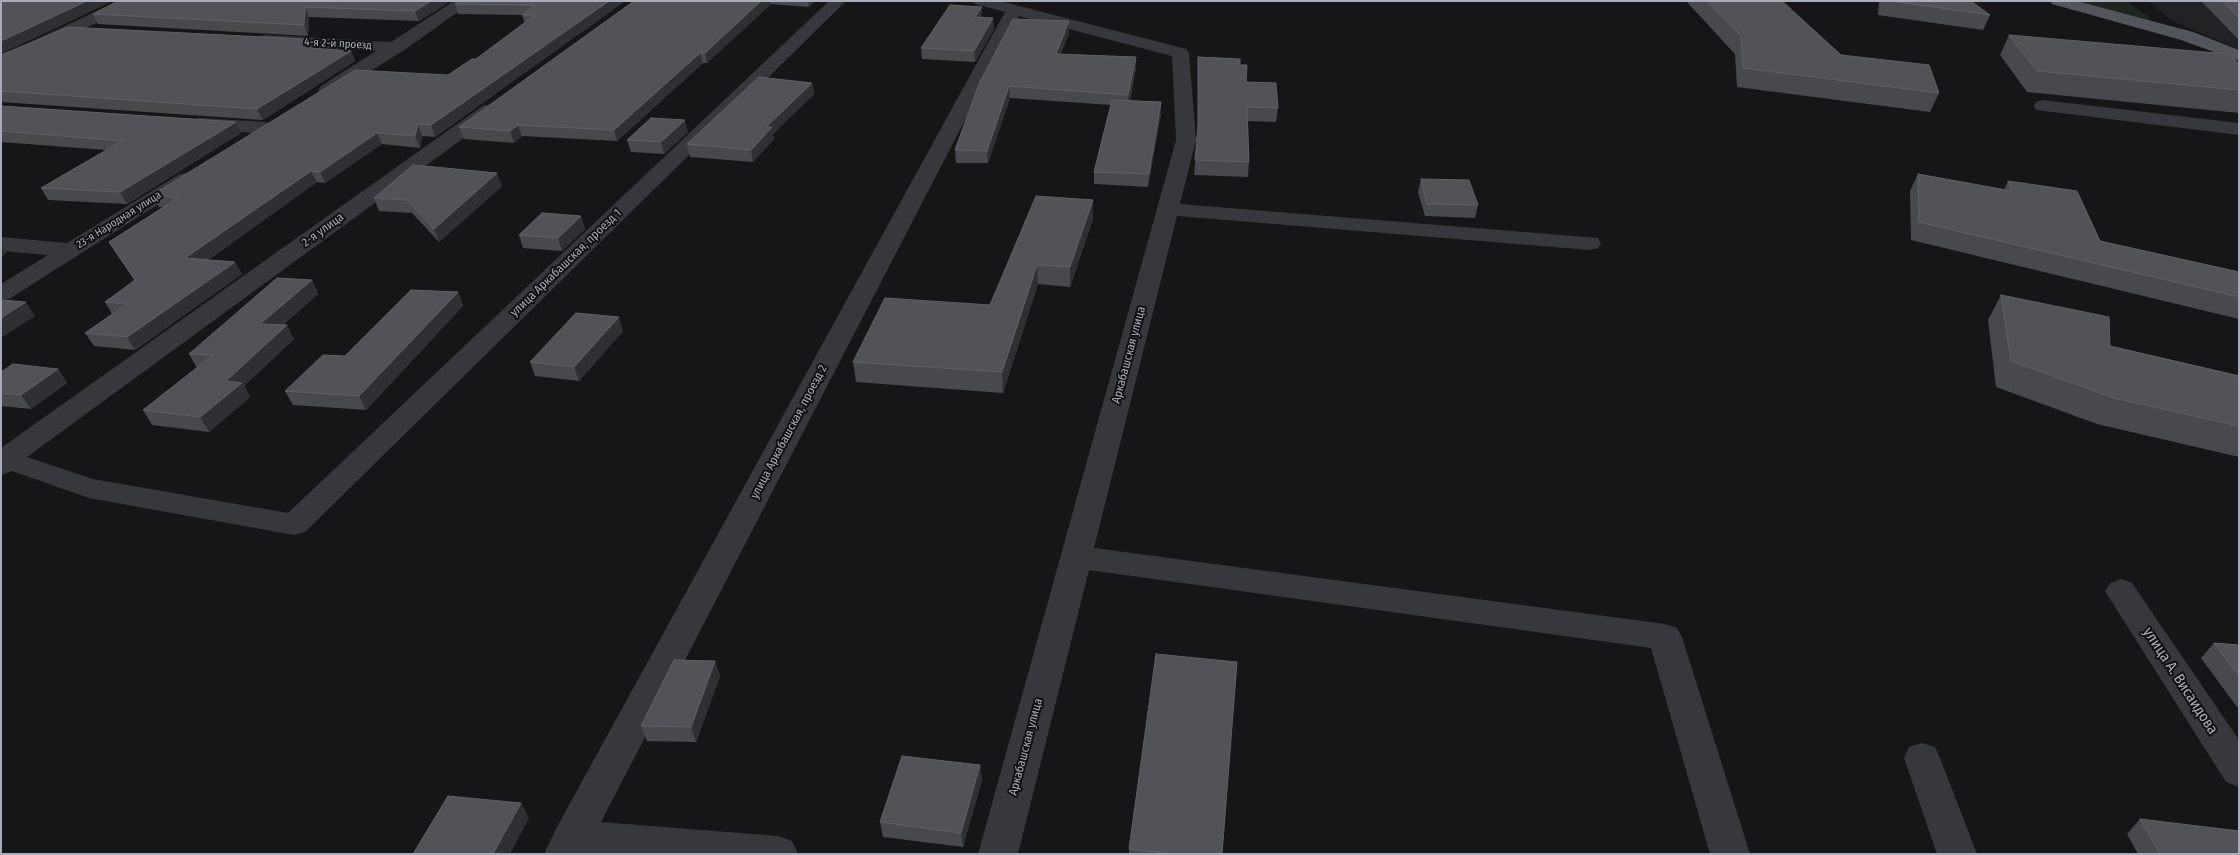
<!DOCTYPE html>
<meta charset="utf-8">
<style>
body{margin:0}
#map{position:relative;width:2240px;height:855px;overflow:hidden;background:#161618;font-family:"Fira Sans Condensed",sans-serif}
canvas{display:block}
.frame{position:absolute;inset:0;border:2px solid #a8adb8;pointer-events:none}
</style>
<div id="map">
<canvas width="2240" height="855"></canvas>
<div class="frame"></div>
</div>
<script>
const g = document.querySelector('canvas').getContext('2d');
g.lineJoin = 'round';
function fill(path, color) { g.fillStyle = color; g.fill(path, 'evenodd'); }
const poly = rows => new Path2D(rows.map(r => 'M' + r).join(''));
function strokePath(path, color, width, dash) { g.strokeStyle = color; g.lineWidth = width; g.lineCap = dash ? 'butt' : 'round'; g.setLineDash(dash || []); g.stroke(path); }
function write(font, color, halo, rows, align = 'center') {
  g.font = font + ' "Fira Sans Condensed",sans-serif'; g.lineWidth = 4; g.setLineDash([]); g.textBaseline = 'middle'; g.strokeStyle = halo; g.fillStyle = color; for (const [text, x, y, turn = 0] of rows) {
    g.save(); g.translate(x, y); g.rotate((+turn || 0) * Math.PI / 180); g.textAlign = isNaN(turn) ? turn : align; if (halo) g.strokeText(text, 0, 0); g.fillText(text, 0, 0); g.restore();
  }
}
fill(poly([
 [2148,1,2239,1,2239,49,2172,21]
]), '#222225');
fill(poly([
 [2078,1,2126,1,2151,18,2146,20]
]), '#1e261f');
fill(poly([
 [118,1,139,1,137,4,1,68,1,56,118,1],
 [454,1,473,1,403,51,333,94,327,95,321,94,318,90,321,86,376,51,266,45,260,44,258,40,260,36,266,35,391,42,454,1],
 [829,1,846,1,305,532,294,535,89,498,12,471,1,475,1,448,484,105,498,105,500,109,498,113,27,457,93,479,288,513,829,1],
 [973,1,1000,1,1186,49,1189,53,1196,140,1180,204,1598,238,1601,243,1598,248,1590,250,1177,216,1094,548,1665,624,1677,628,1682,637,1750,854,1710,854,1651,648,1089,570,1018,854,978,854,1176,140,1172,56,1019,16,601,822,778,836,792,841,798,854,544,854,558,825,1005,12,975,4,973,1],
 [2043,100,2239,123,2239,135,2036,110,2034,106,2036,102,2043,100],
 [200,118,265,122,272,124,275,128,272,132,265,134,193,128,190,124,193,120,200,118],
 [185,173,192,175,195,179,192,183,9,299,1,301,1,284,48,255,1,251,1,237,67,243,178,175,185,173],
 [2121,579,2132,583,2239,740,2239,787,2226,782,2110,599,2105,591,2110,583,2121,579],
 [1922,743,1935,747,1940,758,1977,854,1937,854,1904,758,1909,747,1922,743]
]), '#37383d');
fill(poly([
 [2050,1,2077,1,2193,32,2239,50,2239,61,2181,40,2052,4,2050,1]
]), '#53555c');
fill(poly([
 [451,1,419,21,309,17,308,36,98,24,93,14],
 [625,1,435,137,422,136,420,148,382,144,325,183,317,182,208,260,235,262,242,274,135,350,94,346,85,333,112,314,105,302,135,281,109,242,163,207,159,207,152,195,448,75,476,59,525,23,522,15,458,14,455,4],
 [634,1,815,1,809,7,771,4,707,63,703,63,617,141,522,136,514,143,464,139,459,127],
 [1686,1,1782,1,1841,55,1939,93,1930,112,1737,87,1735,54],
 [1879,1,1971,1,1990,15,1983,30,1878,15],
 [2201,1,2239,1,2239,40],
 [982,7,982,17,993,18,994,29,975,62,922,59,921,48],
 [1069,32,1061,54,1136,57,1136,68,1130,101,1161,102,1161,114,1148,187,1094,184,1094,172,1111,105,1010,98,988,163,956,163,955,150,979,84],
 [2009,35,2239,64,2239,113,2027,92,2000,55],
 [307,48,351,51,355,61,263,120,1,102,1,55],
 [1198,57,1240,65,1246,82,1278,108,1276,122,1247,121,1249,162,1248,177,1194,175,1198,131],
 [812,83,814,94,773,134,774,139,753,162,690,157,687,144],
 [1,106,236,122,241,133,127,204,48,200,41,188,106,150,1,142],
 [688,132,664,154,631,152,627,140],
 [1918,174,2004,190,2008,181,2100,241,2239,272,2239,319,1911,240,1910,191],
 [1421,179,1478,205,1475,218,1425,216,1418,192],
 [502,186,439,242,412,213,379,211,374,198],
 [1093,200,1093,219,1070,287,1038,284,1003,393,856,382,853,362,990,305],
 [581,216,585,229,562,251,523,248,519,235],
 [312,280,318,294,283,325,294,339,244,386,250,397,209,432,152,425,143,410,197,368,189,354],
 [458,292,463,306,366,410,293,405,285,391],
 [2001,295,2110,346,2237,375,2239,372,2239,457,2097,424,1996,387,1988,320],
 [623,331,579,381,535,376,530,362],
 [58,369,67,383,31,409,1,406,1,372],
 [2214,643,2239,645,2239,707,2237,707,2201,658],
 [715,661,720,676,696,742,647,741,641,726],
 [980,765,982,780,963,847,883,837,880,822],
 [2140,819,2239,854,2138,854,2127,834],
 [1129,849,1222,854,1129,854]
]), '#47494d');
fill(poly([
 [87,1,113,1,1,54,1,41],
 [431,1,451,1,419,21,415,11],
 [609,1,625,1,435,137,431,125],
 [761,1,770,1,771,4,707,63,705,53],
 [808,1,815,1,809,7],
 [305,7,309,17,308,36,304,25],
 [982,7,982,17,975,17],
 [993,18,994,29,975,62,974,51],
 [1069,21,1069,32,1056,65,1056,54],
 [303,39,307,49,302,47],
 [351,51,355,61,263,120,257,109],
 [700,53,703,63,617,141,614,130],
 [1136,57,1136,68,1128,107,1128,95],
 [812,83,814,94,773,134,774,139,753,162,751,150,766,127],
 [1009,86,1010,98,988,163,987,151],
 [1161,102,1161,114,1148,187,1149,174],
 [685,120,688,132,664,154,661,142],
 [236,122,241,133,127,204,120,192],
 [418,124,422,136,420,148,415,136],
 [518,125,522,136,514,143,510,131],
 [377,133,382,144,325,183,320,172],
 [311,171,317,182,192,271,185,258],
 [497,173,502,186,439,242,434,229],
 [1093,200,1093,219,1070,287,1070,267],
 [581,216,585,229,562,251,558,238],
 [1,244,7,253,1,257],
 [235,262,242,274,135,350,127,337],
 [1037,265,1038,284,1003,393,1002,372],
 [312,280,318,294,268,338,260,324],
 [458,292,463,306,366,410,359,396],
 [26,302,35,316,1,338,1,318],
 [619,317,623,331,579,381,574,367],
 [287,325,294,339,244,386,250,397,209,432,200,417,226,381],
 [58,369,67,383,31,409,21,395],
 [715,661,720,676,696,742,691,727],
 [980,765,982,780,963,847,961,833],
 [521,803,529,818,510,854,493,854]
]), '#2f3033');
const building = poly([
 [1,1,87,1,1,41,1,1],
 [118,1,431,1,415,11,305,7,304,25,93,14,118,1],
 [458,1,609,1,431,125,418,124,415,136,377,133,320,172,311,171,185,258,235,262,127,337,85,333,127,304,105,302,135,280,109,242,178,198,152,195,355,70,448,75,472,59,476,59,535,15,522,15,534,5,455,4,458,1],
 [634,1,761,1,705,53,700,53,614,130,518,125,510,131,459,127,634,1],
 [1707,1,1782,1,1841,55,1929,65,1939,93,1743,68,1741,36,1707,1],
 [1891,1,1971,1,1990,15,1891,1],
 [2222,1,2239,1,2239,18,2222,1],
 [950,5,982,7,975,17,993,18,974,51,921,48,950,5],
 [1013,19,1069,21,1056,54,1136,57,1128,95,1009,86,987,151,955,150,979,84,1013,19],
 [68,27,303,39,302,47,351,51,257,109,1,91,1,55,68,27],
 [2009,35,2228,54,2239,64,2239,90,2037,71,2009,35],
 [1198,57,1240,59,1240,65,1247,65,1246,82,1276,83,1278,108,1247,107,1249,162,1195,160,1198,126,1198,57],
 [759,77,812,83,766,127,772,127,751,150,687,144,759,77],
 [1112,100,1161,102,1149,174,1094,172,1112,100],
 [1,106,236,122,120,192,41,188,122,141,1,131,1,106],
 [651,118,685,120,661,142,627,140,651,118],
 [413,165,497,173,434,229,407,200,374,198,413,165],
 [1918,174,2012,191,2008,181,2077,191,2100,241,2239,272,2239,297,1919,222,1918,174],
 [1421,179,1469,180,1478,205,1427,204,1421,179],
 [1036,196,1093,200,1070,267,1037,265,1002,372,853,362,885,298,990,305,1036,196],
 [542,213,581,216,558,238,519,235,542,213],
 [277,278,312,280,260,324,287,325,226,381,242,383,200,417,143,410,213,355,189,354,277,278],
 [411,290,458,292,359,396,285,391,323,355,345,356,411,290],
 [2001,295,2109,317,2110,346,2239,376,2239,426,2114,398,2011,361,2001,295],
 [1,300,26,302,1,318,1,300],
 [576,313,619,317,574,367,530,362,576,313],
 [13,364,58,369,21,395,1,393,1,372,13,364],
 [2214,643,2239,645,2239,676,2214,643],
 [1156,654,1237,662,1222,854,1173,854,1129,849,1156,654],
 [674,660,715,661,691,727,641,726,674,660],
 [902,756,980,765,961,833,880,822,902,756],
 [448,796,521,803,493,854,413,854,448,796],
 [2140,819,2239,831,2239,854,2160,854,2140,819]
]);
fill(building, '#525359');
strokePath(building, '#5f6168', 1);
write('11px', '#a8adb8', '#111113', [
 ["4-я 2-й проезд",338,44,3],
 ["23-я Народная улица",119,220,-32]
]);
write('12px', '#a8adb8', '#111113', [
 ["2-я улица",323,230,-36],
 ["улица Аркабашская, проезд 1",566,263,-44],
 ["Аркабашская улица",1129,355,-75],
 ["улица Аркабашская, проезд 2",789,432,-62],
 ["Аркабашская улица",1026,747,-75]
]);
write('15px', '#a8adb8', '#111113', [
 ["улица А. Висаидова",2180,681,57]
]);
</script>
